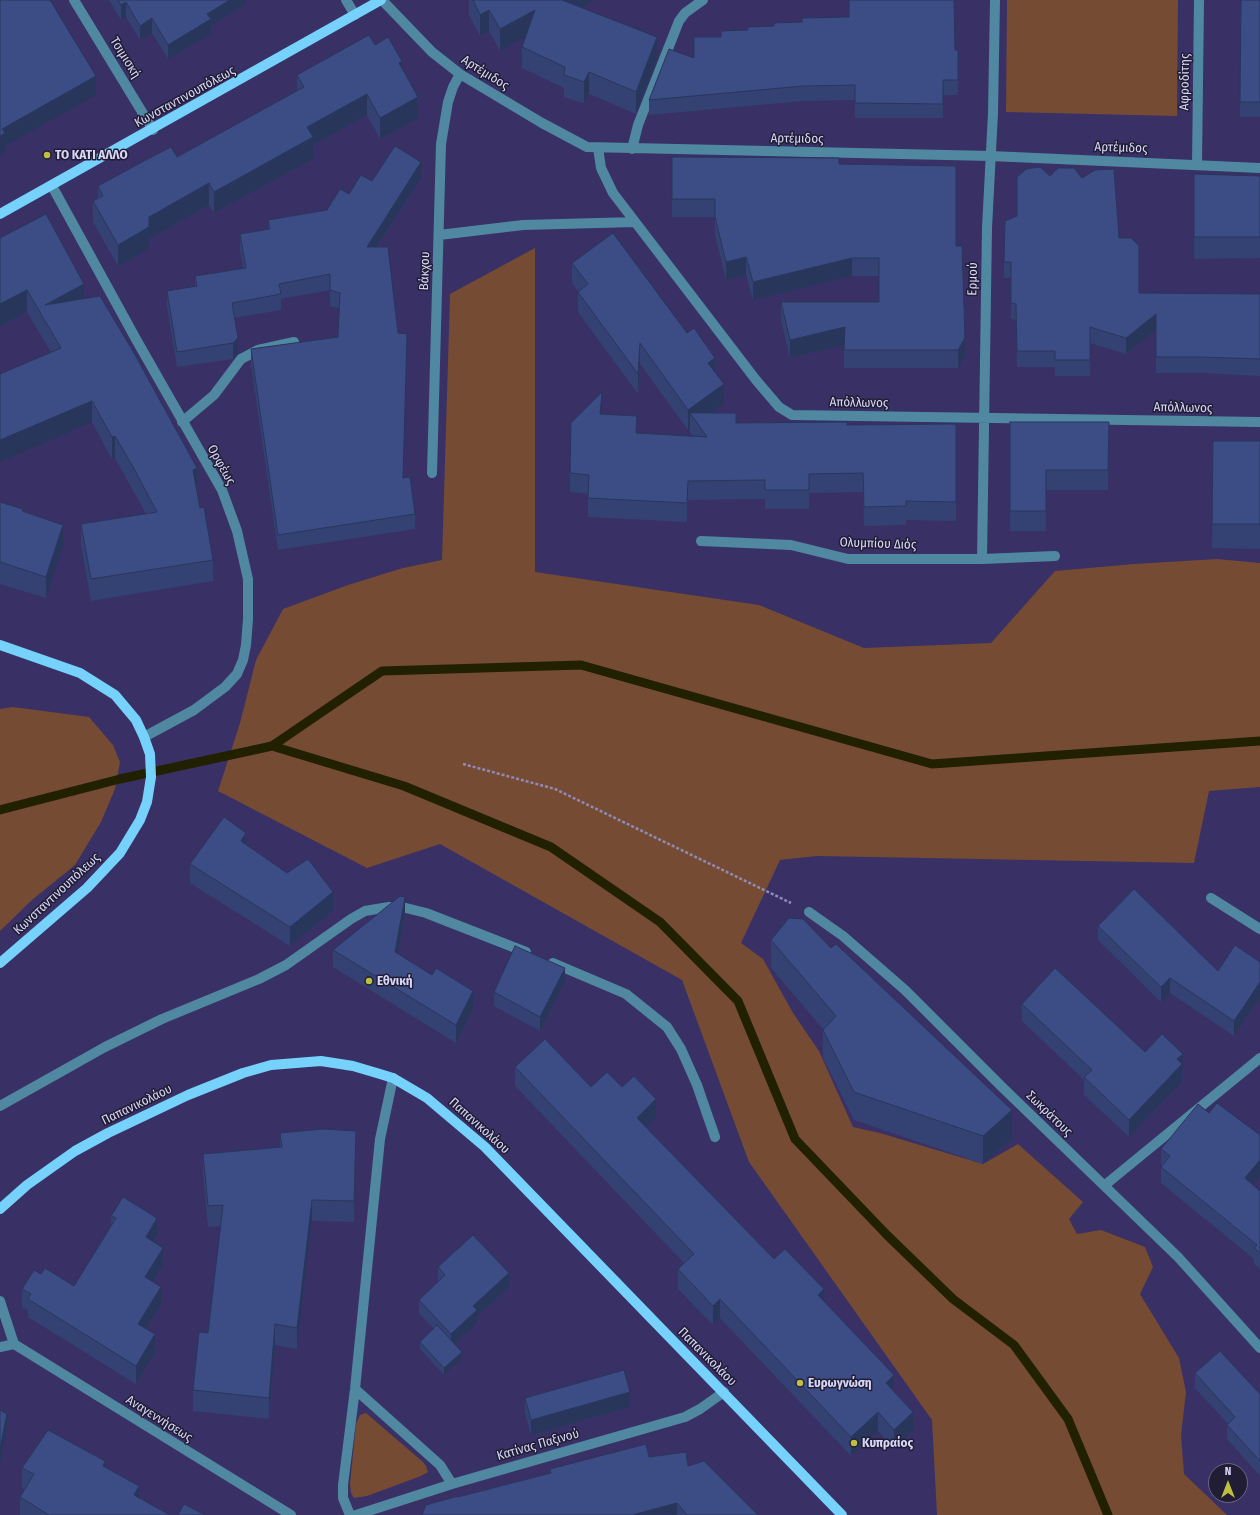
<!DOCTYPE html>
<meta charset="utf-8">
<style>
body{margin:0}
#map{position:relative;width:1260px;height:1515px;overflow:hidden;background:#393065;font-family:"Fira Sans Condensed",sans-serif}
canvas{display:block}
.north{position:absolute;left:1208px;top:1463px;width:40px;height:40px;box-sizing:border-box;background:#201d35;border:1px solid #6a6783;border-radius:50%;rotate:0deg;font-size:11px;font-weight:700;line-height:16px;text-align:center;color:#d8d6f7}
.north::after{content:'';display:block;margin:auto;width:14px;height:18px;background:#c0be41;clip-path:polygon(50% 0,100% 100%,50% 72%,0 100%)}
</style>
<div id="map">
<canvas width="1260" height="1515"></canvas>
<div class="north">N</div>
</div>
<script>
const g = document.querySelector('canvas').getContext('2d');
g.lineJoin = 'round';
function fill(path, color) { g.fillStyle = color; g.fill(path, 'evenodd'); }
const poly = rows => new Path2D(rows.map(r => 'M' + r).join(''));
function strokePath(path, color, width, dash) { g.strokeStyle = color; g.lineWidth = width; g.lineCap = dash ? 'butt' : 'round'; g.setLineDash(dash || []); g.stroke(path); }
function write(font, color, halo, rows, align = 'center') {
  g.font = font + ' "Fira Sans Condensed",sans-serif'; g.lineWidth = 3; g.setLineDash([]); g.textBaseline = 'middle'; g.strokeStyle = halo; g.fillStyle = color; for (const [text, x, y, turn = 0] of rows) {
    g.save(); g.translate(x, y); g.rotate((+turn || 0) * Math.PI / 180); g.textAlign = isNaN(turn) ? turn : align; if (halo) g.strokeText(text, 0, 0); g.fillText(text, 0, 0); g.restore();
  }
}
fill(poly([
 [1007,0,1178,0,1177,116,1006,112],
 [535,248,535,572,759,605,864,648,991,643,1055,571,1134,564,1217,559,1260,563,1260,787,1209,791,1194,863,817,856,780,860,741,943,763,959,793,1013,819,1051,853,1127,880,1133,983,1164,1018,1144,1083,1202,1069,1219,1077,1234,1101,1230,1145,1247,1153,1267,1140,1294,1179,1358,1186,1392,1181,1435,1184,1474,1227,1515,937,1515,932,1420,749,1162,682,980,440,844,367,868,218,791,240,723,256,660,283,609,348,585,403,568,442,560,450,294],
 [13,707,89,717,113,745,120,762,115,789,101,822,75,865,32,900,0,931,0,709],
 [366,1413,423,1462,426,1466,428,1472,421,1476,367,1496,354,1498,351,1493,350,1484,356,1424,360,1415]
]), '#754b34');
strokePath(poly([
 [272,746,382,671,581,665,932,764,1260,741],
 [0,810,120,779,272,746,404,786,551,847,660,922,738,1001,795,1139,887,1235,953,1299,1014,1345,1068,1419,1108,1515]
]), '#212000', 9);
strokePath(poly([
 [463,764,555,789,791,903]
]), '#908bb5', 2.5, [3, 2]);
strokePath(poly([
 [74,0,153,130],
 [346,0,355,15],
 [382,0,432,52,460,74,542,123,587,147,991,156,1260,168],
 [598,148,601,168,613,193,756,380,779,407,792,415,1260,422],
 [632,149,638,125,679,21,685,13,703,0],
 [1197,165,1199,0],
 [52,186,137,341,222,490,237,531,248,579,248,619,246,645,243,660,237,674,225,687,194,710,144,737],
 [439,235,523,225,635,222],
 [182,422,214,395,241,359,258,350,294,342],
 [432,473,441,144,448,102,453,87,460,74],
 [701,541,791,545,848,559,982,559,1055,556],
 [982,559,987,228,993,113,995,0],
 [1211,898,1260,929],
 [809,912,843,936,905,990,1001,1086,1178,1257,1260,1348],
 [553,963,626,994,667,1027,681,1049,697,1085,715,1137],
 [0,1106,105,1047,162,1019,259,979,286,965,351,919,365,911,389,907,406,908,426,913,526,952],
 [1105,1185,1260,1058],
 [0,1301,14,1344,291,1515],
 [0,1347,14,1344],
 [355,1389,440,1465,452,1484],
 [350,1515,343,1498,343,1485,355,1389,380,1139,393,1078],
 [356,1515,452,1484,685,1417,700,1409,724,1392]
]), '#5188a1', 10);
strokePath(poly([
 [0,214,381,0],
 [0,645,80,673,115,695,136,720,144,737,150,754,151,777,147,802,140,820,120,853,87,888,0,963],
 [0,1209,27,1185,75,1151,108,1133,188,1095,243,1073,271,1065,321,1061,353,1066,380,1074,393,1078,427,1098,485,1147,842,1515]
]), '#76d2fa', 10);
fill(poly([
 [109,0,246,0,246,4,211,26,211,34,168,59,152,33,140,40,126,17,121,20],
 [469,0,595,0,581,7,657,59,636,114,589,94,584,103,564,97,564,88,522,68,522,47,525,37,500,51,489,31,480,36,469,15],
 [1241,0,1260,0,1260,117,1240,117],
 [802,18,955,50,958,50,958,95,943,95,943,118,855,118,855,100,803,101,649,115,649,100,694,58,694,37,721,37,721,31,748,30,774,26,802,22],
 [375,45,402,68,418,118,380,139,367,115,313,145,313,159,214,213,209,205,149,239,149,249,118,266,93,222,93,201,98,198,98,186,177,157,297,91,297,75],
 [672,157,839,164,956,246,965,356,958,368,844,368,844,345,790,358,781,320,781,302,879,302,879,276,852,276,753,300,746,275,726,280,715,235,715,217,672,217],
 [1194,174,1260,176,1260,258,1194,259],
 [1050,176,1082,178,1119,238,1139,293,1260,294,1260,376,1200,373,1156,373,1156,330,1126,354,1090,343,1090,376,1055,376,1055,367,1017,367,1016,320,1011,319,1011,278,1004,278,1004,262,1017,216],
 [421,178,377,247,398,333,407,349,403,478,415,514,415,529,278,550,251,365,251,349,338,337,339,308,330,306,330,290,281,299,281,310,234,318,238,354,233,359,177,367,167,307,167,291,195,287,195,276,243,268,240,250,240,234,268,229,268,220,327,210,349,194,372,181],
 [0,238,84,299,197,489,196,490,200,508,213,560,213,581,91,601,81,545,81,524,146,514,115,458,112,459,92,422,27,312,0,326],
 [572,263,715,373,724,404,712,413,736,423,847,425,956,424,956,521,906,520,906,525,864,526,863,492,809,493,809,509,765,509,765,499,688,500,687,522,588,517,588,494,570,492,570,473,602,411,601,414,637,433,693,437,690,432,690,429,688,430,640,364,638,394,578,312,578,291,572,283],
 [1010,422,1109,422,1108,490,1046,490,1046,531,1010,531],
 [1213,441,1260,441,1260,549,1212,548],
 [0,502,63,546,46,598,0,584],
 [246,844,333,911,290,946,190,883,190,864],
 [405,914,398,954,473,1009,456,1043,333,967,333,950],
 [1098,926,1218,971,1235,945,1234,1036,1170,993,1161,1002,1098,940],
 [771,940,1012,1138,983,1164,854,1120,823,1058,823,1029,771,968],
 [565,982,540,1031,494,1006,494,992],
 [1022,1004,1145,1052,1183,1071,1182,1082,1129,1137,1084,1095,1084,1080,1022,1021],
 [515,1067,591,1087,622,1087,656,1118,646,1128,774,1259,824,1301,894,1392,913,1431,894,1449,878,1431,851,1456,720,1318,713,1325,678,1289,678,1269,684,1263,515,1086],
 [280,1133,356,1152,354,1222,312,1221,297,1349,275,1345,269,1419,193,1411,193,1390,208,1333,221,1226,208,1227,203,1175,203,1154,280,1147],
 [1161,1149,1253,1185,1260,1191,1260,1269,1254,1264,1254,1259,1161,1183,1161,1167,1162,1166,1161,1165],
 [111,1216,157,1236,154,1242,163,1265,153,1282,161,1305,146,1329,155,1352,136,1384,28,1317,28,1310,22,1307,22,1289,41,1274,74,1286,111,1226],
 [438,1267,509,1287,477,1316,477,1323,454,1344,462,1359,444,1375,420,1349,420,1342,434,1329,419,1313,419,1300,439,1282,438,1281],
 [1195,1373,1260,1394,1260,1476,1227,1439,1227,1425,1228,1424,1195,1388],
 [525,1398,630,1407,531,1435,525,1413],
 [649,1457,688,1466,758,1515,422,1515,458,1497,550,1473,550,1469],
 [22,1468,105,1468,139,1498,170,1515,20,1515,20,1497,25,1489,22,1488]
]), '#334272');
fill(poly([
 [230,0,246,0,246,4,211,26,211,34,168,59,168,45,207,14],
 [558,0,595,0,558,20],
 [126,2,126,17,121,20,121,5],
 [489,10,489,31,480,36,480,15],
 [535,10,535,32,500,51,500,29],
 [152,18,152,33,140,40,140,26],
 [657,37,657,59,636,114,636,92],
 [402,61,402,83,399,63],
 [589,72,589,94,584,103,584,82],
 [96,76,96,95,5,146,5,152,0,156,0,136,2,129],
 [367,94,367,115,313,145,313,159,214,213,214,192,307,127],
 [418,97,418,118,380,139,380,118],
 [421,162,421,178,367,262,367,247],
 [209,183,209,205,149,239,149,249,118,266,118,245,149,217],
 [746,257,746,275,726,280,726,262],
 [852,258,852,276,753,300,753,282],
 [84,284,84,305,45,305],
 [27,290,27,312,0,326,0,304],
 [1156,314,1156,330,1126,354,1126,338],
 [845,327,845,345,790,358,790,340],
 [407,334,407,349,403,494,403,478],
 [238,338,238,354,233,359,233,343],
 [965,338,965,356,958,368,958,350],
 [640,343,640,364,638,394,638,374],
 [715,358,715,378,708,363],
 [724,384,724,404,697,424,690,413,690,429,688,430,688,410],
 [602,392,602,411,600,433,600,414],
 [92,401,92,422,0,462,0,440],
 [115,436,115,458,112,459,112,437],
 [197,468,197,489,193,491,193,470],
 [688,481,688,500,687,522,687,503],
 [63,525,63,546,46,598,46,577],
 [246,833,246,852,241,841],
 [333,892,333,911,290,946,290,927],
 [405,897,405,914,395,970,395,952],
 [565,968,565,982,540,1031,540,1017],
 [1170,978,1170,993,1161,1002,1161,987],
 [1260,982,1260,997,1234,1036,1234,1021],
 [473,991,473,1009,456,1043,456,1025],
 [1183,1054,1182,1082,1129,1137,1129,1120],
 [656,1099,656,1118,637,1137,637,1118],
 [1012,1110,1012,1138,983,1164,983,1136],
 [356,1131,356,1152,354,1222,354,1201],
 [1260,1160,1260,1176,1245,1194,1245,1178],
 [312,1200,312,1221,297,1349,297,1328],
 [157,1218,157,1236,146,1255,146,1237],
 [163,1248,163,1265,145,1295,145,1277],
 [509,1273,509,1287,477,1316,477,1323,451,1347,451,1334,473,1306],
 [161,1287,161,1305,138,1342,138,1324],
 [824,1289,824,1309,818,1295],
 [720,1299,720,1318,713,1325,713,1306],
 [275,1324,275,1345,269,1419,269,1398],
 [155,1334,155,1352,136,1384,136,1366],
 [462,1352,462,1359,444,1375,444,1368],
 [894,1375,894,1395,886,1383],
 [630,1392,630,1407,531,1435,531,1420],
 [878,1412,878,1431,851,1456,851,1437],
 [913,1412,913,1431,894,1449,894,1430],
 [7,1414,7,1429,0,1463,0,1449],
 [105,1461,105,1481,103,1466],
 [139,1486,139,1505,134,1495],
 [677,1503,677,1515,632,1515]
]), '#29365c');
const building = poly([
 [0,0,50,0,96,76,2,129,5,133,0,136,0,0],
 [118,0,230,0,207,14,211,19,168,45,152,18,140,26,126,2,121,5,118,0],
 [473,0,562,0,657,37,636,92,589,72,584,82,564,75,565,67,522,47,535,10,500,29,489,10,480,15,473,0],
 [849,0,954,0,955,50,958,50,958,80,943,80,943,104,855,103,855,85,803,86,649,100,669,49,694,58,694,37,721,37,721,31,748,30,748,27,774,26,774,23,802,22,802,18,849,17,849,0],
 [1241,0,1260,0,1260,102,1240,102,1241,0],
 [369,35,375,45,388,37,402,61,399,63,418,97,380,118,367,94,307,127,313,137,214,192,209,183,149,217,149,227,118,245,93,201,103,196,98,186,142,162,171,147,177,157,304,87,297,75,369,35],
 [395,146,421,162,367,247,388,247,398,333,407,334,403,478,410,477,415,514,278,535,251,349,338,337,340,293,330,290,330,274,279,284,281,294,232,303,238,338,233,343,177,352,167,291,197,286,195,276,246,268,240,234,270,229,268,220,327,210,340,189,349,194,361,175,372,181,395,146],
 [672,157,839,158,839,164,956,166,956,246,962,246,965,338,958,350,844,350,845,327,790,340,781,302,879,302,879,258,852,258,753,282,746,257,726,262,715,217,715,199,672,199,672,157],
 [1040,167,1050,176,1058,168,1074,168,1082,178,1095,170,1114,169,1119,238,1131,238,1139,246,1139,293,1260,294,1260,359,1200,357,1156,357,1156,314,1126,338,1090,327,1090,360,1055,360,1055,351,1017,351,1016,304,1011,303,1011,262,1004,262,1005,221,1017,216,1017,177,1026,169,1040,167],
 [1194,174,1260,176,1260,237,1194,237,1194,174],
 [46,214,84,284,45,305,100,296,134,353,197,468,193,470,200,508,204,507,213,560,91,579,81,524,157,512,132,465,115,436,112,437,92,401,0,440,0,374,61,348,27,290,0,304,0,238,46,214],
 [613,233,687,333,694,328,715,358,708,363,724,384,688,410,640,343,638,374,578,292,588,284,572,263,613,233],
 [602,392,600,414,637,416,636,433,707,437,690,413,736,413,736,423,847,422,847,425,956,424,956,502,906,501,906,506,864,507,863,473,809,474,809,490,765,490,765,480,688,481,687,503,588,498,589,475,570,473,571,423,602,392],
 [1010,422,1109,422,1108,470,1046,470,1046,511,1010,511,1010,422],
 [1213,441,1260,441,1260,524,1212,524,1213,441],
 [0,502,23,509,22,511,63,525,46,577,0,562,0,502],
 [224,817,246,833,241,841,287,873,308,859,333,892,290,927,190,864,224,817],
 [1134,889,1218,971,1235,945,1260,962,1260,982,1234,1021,1170,978,1161,987,1098,926,1134,889],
 [400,896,405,897,395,952,432,975,436,968,473,991,456,1025,333,950,400,896],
 [789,918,803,919,831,948,836,944,1012,1110,983,1136,854,1092,823,1030,836,1016,771,940,789,918],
 [515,946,565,968,540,1017,494,992,515,946],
 [1055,968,1145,1052,1162,1034,1183,1054,1177,1059,1182,1064,1129,1120,1084,1077,1092,1070,1022,1004,1055,968],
 [545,1039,591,1087,607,1072,622,1087,634,1076,656,1099,637,1118,774,1259,785,1249,824,1289,818,1295,894,1375,886,1383,913,1412,894,1430,878,1412,851,1437,720,1299,713,1306,678,1269,694,1254,515,1067,545,1039],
 [1217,1103,1260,1135,1260,1160,1245,1178,1260,1191,1260,1253,1254,1248,1257,1245,1161,1167,1170,1156,1161,1149,1198,1104,1209,1113,1217,1103],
 [323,1129,356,1131,354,1201,312,1200,297,1328,275,1324,269,1398,193,1390,199,1332,208,1333,223,1205,208,1206,203,1154,282,1147,280,1133,323,1129],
 [123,1197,157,1218,146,1237,163,1248,145,1277,161,1287,138,1324,155,1334,136,1366,28,1299,31,1294,22,1289,34,1270,41,1274,45,1268,74,1286,116,1218,111,1216,123,1197],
 [473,1235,509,1273,473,1306,477,1310,451,1334,419,1300,445,1275,438,1267,473,1235],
 [437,1325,462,1352,444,1368,420,1342,437,1325],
 [1220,1351,1260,1394,1260,1461,1227,1425,1235,1417,1195,1373,1220,1351],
 [624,1370,630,1392,531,1420,525,1398,624,1370],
 [0,1410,7,1414,0,1449,0,1410],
 [48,1430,105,1461,103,1466,139,1486,134,1495,170,1515,49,1515,20,1497,34,1474,22,1468,48,1430],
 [646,1444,649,1457,686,1452,688,1466,704,1461,758,1515,687,1515,677,1503,632,1515,422,1515,426,1505,458,1496,458,1497,551,1473,550,1469,646,1444],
 [184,1504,205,1515,178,1515,184,1504]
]);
fill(building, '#3b4d84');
strokePath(building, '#29365c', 1);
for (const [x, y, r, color] of [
 [47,155,4,"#c0be41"],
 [369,981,4,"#c0be41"],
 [800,1383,4,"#c0be41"],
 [854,1443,4,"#c0be41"]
]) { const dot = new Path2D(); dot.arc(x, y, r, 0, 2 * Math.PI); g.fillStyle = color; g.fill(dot); strokePath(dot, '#201d35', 1.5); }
write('13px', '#d8d6f7', '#201d35', [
 ["Τσιμισκή",125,58,58],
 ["Αρτέμιδος",485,73,32],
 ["Αφροδίτης",1185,82,-89],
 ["Κωνσταντινουπόλεως",185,97,-29],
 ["Αρτέμιδος",797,139,1],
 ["Αρτέμιδος",1121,148,2],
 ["Βάκχου",425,271,-88],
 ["Ερμού",973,279,-89],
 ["Απόλλωνος",859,403,1],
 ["Απόλλωνος",1183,408,1],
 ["Ορφέως",221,465,61],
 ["Ολυμπίου Διός",878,544,2],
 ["Κωνσταντινουπόλεως",57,894,-43],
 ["Παπανικολάου",137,1105,-26],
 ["Σωκράτους",1049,1114,44],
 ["Παπανικολάου",479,1126,42],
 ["Παπανικολάου",707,1357,45],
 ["Αναγεννήσεως",159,1419,32],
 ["Κατίνας Παξινού",538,1445,-16]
]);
write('bold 13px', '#d8d6f7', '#201d35', [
 ["ΤΟ ΚΑΤΙ ΑΛΛΟ",55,155],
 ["Εθνική",377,981],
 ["Ευρωγνώση",808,1383],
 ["Κυπραίος",862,1443]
], 'left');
</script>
